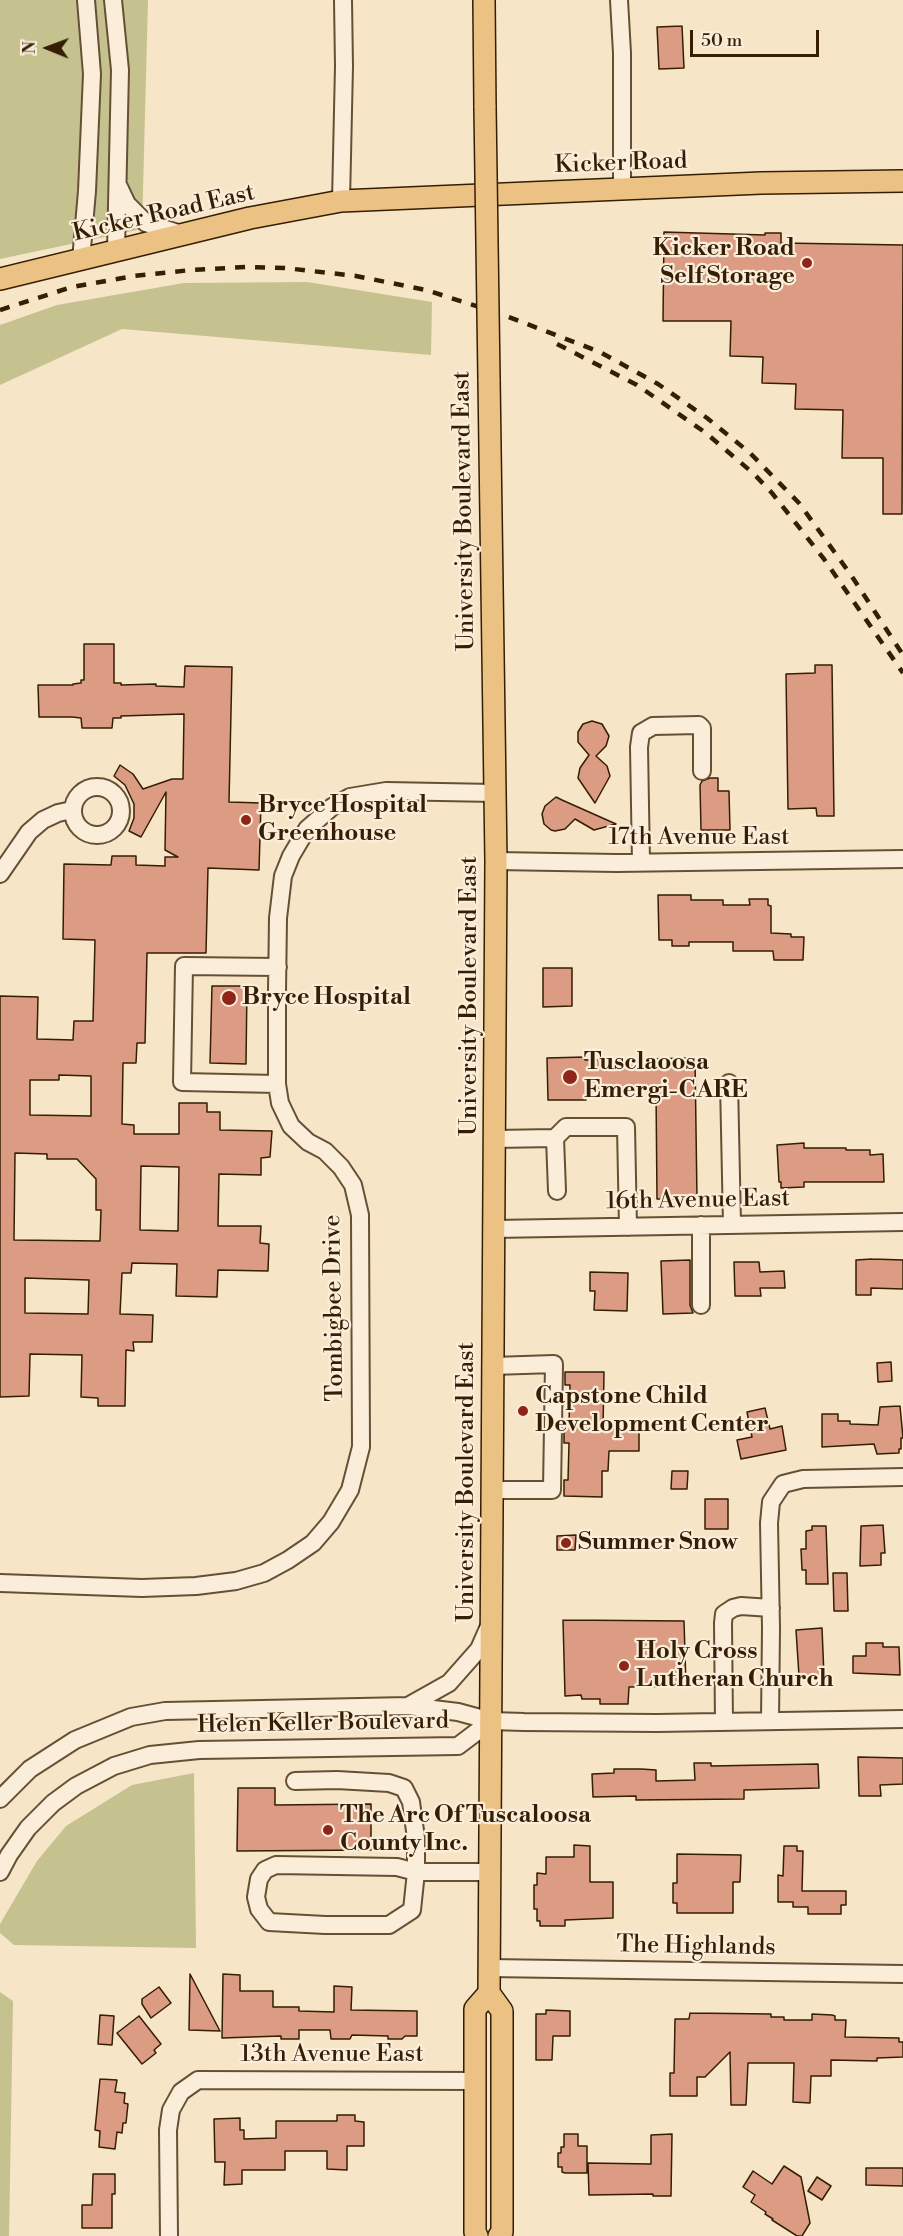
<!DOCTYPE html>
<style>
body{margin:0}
#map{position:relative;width:903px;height:2236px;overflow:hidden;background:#f7e5c8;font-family:"Libre Bodoni",serif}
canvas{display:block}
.north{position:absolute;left:18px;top:18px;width:60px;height:60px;-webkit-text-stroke:4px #faeedb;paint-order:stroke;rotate:271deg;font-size:16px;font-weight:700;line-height:24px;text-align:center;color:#351e03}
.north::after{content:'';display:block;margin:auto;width:21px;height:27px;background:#351e03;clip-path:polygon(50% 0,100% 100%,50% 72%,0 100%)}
.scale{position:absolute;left:690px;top:30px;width:129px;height:27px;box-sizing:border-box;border:3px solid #351e03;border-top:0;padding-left:8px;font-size:18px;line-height:21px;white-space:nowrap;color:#351e03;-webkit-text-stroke:4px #faeedb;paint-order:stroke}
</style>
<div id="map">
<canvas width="903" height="2236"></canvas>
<div class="north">N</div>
<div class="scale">50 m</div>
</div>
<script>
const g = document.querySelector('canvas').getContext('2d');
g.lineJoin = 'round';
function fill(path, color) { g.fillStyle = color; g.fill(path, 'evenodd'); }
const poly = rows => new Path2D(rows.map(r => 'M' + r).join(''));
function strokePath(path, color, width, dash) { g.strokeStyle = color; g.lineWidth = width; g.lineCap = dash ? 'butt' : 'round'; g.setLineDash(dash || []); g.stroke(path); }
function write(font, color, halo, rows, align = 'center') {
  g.font = font + ' "Libre Bodoni",serif'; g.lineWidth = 4.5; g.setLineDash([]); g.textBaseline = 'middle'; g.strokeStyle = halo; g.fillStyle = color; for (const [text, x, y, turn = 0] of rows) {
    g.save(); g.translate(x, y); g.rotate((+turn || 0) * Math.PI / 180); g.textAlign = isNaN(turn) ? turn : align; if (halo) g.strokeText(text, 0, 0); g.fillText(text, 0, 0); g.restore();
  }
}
fill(poly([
 [0,0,148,0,142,229,0,259],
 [307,282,432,302,431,355,122,329,0,385,0,325,57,305,184,283],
 [194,1773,196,1948,14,1945,0,1933,0,1924,37,1861,66,1826,132,1785],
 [0,1992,13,2001,9,2236,0,2236]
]), '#c5c290');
const building = poly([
 [682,26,684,68,659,69,657,27,682,26],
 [664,232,765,235,765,233,781,233,781,243,903,245,902,514,883,514,883,458,842,458,843,410,795,409,796,384,762,383,763,357,730,356,731,321,663,321,664,232],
 [84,644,114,644,114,683,121,683,121,685,156,684,156,686,184,687,185,666,232,667,229,802,261,803,259,870,208,868,206,953,147,953,145,1043,137,1043,136,1063,123,1063,122,1124,134,1125,134,1134,179,1134,179,1103,207,1103,207,1112,220,1112,220,1130,272,1131,270,1157,261,1158,261,1175,219,1174,218,1226,261,1226,260,1243,269,1244,268,1271,218,1270,217,1297,176,1296,177,1264,132,1263,131,1273,122,1273,120,1314,153,1315,152,1342,133,1342,134,1351,126,1350,125,1406,98,1406,98,1398,81,1397,82,1355,30,1354,29,1396,0,1397,0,996,38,997,37,1039,73,1040,74,1021,93,1021,95,940,63,939,64,864,111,865,112,856,136,856,136,865,165,866,165,857,178,857,165,850,166,792,141,837,129,831,134,818,134,804,125,785,114,776,120,765,133,774,143,789,172,779,183,779,184,714,121,716,121,718,113,718,112,728,82,728,81,718,72,717,39,717,38,685,73,685,73,684,81,683,81,680,84,680,84,644],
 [59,1075,91,1076,91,1116,30,1115,30,1080,59,1080,59,1075],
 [15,1153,47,1154,47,1159,77,1159,96,1179,96,1210,101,1210,100,1241,14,1240,15,1153],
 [141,1166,179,1167,178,1231,140,1230,141,1166],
 [25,1278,89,1280,88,1314,25,1313,25,1278],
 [815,665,832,665,834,816,817,816,816,808,788,809,786,674,815,673,815,665],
 [592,721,602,724,609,736,606,746,596,756,607,766,610,776,595,803,578,778,580,768,589,755,578,742,578,732,583,724,592,721],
 [710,778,718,778,718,791,729,791,730,830,701,830,700,785,702,781,710,778],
 [556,797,562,800,616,824,594,830,575,819,565,829,555,831,551,830,544,824,542,814,545,806,556,797],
 [658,895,691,895,691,900,723,900,723,905,750,905,749,899,768,899,768,905,771,906,771,933,791,934,791,937,804,937,803,960,774,960,773,951,733,951,733,942,689,942,689,946,672,946,672,940,659,940,658,895],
 [543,968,572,968,572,1006,543,1007,543,968],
 [212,986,247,986,246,1064,210,1063,212,986],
 [585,1057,585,1060,695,1058,697,1199,657,1199,656,1091,586,1092,586,1100,548,1100,547,1058,585,1057],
 [804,1143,804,1148,846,1148,846,1150,870,1150,870,1155,883,1154,884,1182,804,1182,804,1187,781,1188,781,1182,779,1182,777,1145,804,1143],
 [872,1259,903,1260,903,1289,871,1288,871,1295,856,1295,856,1260,872,1259],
 [690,1260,690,1305,693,1313,663,1314,661,1261,690,1260],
 [734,1262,759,1262,760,1272,784,1271,785,1288,760,1288,761,1296,735,1296,734,1262],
 [590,1272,628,1273,627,1311,594,1310,595,1291,590,1291,590,1272],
 [891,1362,892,1381,878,1382,877,1363,891,1362],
 [565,1372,604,1372,603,1429,639,1429,639,1451,609,1451,608,1471,602,1471,602,1497,564,1496,564,1480,568,1480,569,1443,564,1443,564,1425,569,1425,570,1385,565,1385,565,1372],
 [900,1406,903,1438,901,1438,901,1449,899,1449,899,1453,877,1454,874,1444,822,1447,822,1414,838,1414,838,1421,850,1421,850,1424,878,1425,880,1407,900,1406],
 [765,1408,770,1429,782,1426,786,1450,741,1459,737,1440,752,1437,747,1412,765,1408],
 [672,1471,688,1471,687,1489,671,1489,672,1471],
 [705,1499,728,1499,728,1529,705,1529,705,1499],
 [883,1525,885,1553,881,1553,881,1565,860,1566,861,1526,883,1525],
 [812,1526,826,1526,828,1584,806,1584,806,1570,802,1570,801,1549,806,1549,806,1531,812,1530,812,1526],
 [576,1535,575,1550,557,1550,557,1536,576,1535],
 [833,1573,847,1573,848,1611,834,1611,833,1573],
 [563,1620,684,1621,686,1686,629,1687,628,1704,600,1704,600,1699,582,1699,581,1695,565,1696,563,1620],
 [822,1628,824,1676,799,1676,796,1630,822,1628],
 [866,1643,883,1643,883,1647,899,1647,900,1675,853,1673,853,1656,866,1656,866,1643],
 [858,1757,903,1758,903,1784,880,1785,881,1796,859,1796,858,1757],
 [694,1763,711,1763,711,1766,818,1764,819,1788,744,1790,744,1799,636,1800,636,1796,593,1797,592,1774,614,1773,614,1769,641,1769,656,1770,656,1781,695,1780,694,1763],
 [238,1788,275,1788,275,1805,371,1804,371,1850,237,1851,238,1788],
 [574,1845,590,1846,590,1882,613,1882,613,1918,565,1920,565,1926,540,1926,540,1921,537,1921,537,1909,534,1909,534,1885,537,1885,537,1873,546,1874,546,1857,574,1857,574,1845],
 [784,1846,797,1846,797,1851,803,1851,802,1891,846,1891,846,1905,841,1905,841,1914,808,1914,808,1907,793,1907,793,1902,778,1902,778,1875,783,1876,784,1846],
 [677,1854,741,1855,740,1882,733,1882,733,1913,677,1913,677,1903,673,1903,673,1883,677,1883,677,1854],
 [190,1974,220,2031,189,2030,190,1974],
 [223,1974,240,1975,240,1991,273,1991,273,2007,299,2007,299,2011,334,2012,334,1986,352,1987,351,2010,417,2011,417,2036,405,2036,402,2039,388,2039,388,2036,352,2035,350,2039,331,2039,330,2030,299,2030,299,2039,281,2039,281,2036,222,2038,223,1974],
 [159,1987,171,2003,151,2018,142,2004,142,1999,159,1987],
 [546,2010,570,2011,570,2036,553,2036,552,2060,536,2060,536,2014,546,2014,546,2010],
 [690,2013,771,2014,771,2017,784,2017,784,2020,812,2020,812,2014,832,2015,835,2016,835,2020,846,2020,845,2037,899,2038,899,2042,903,2042,903,2057,877,2058,877,2061,831,2060,831,2076,811,2076,810,2103,793,2102,794,2063,748,2063,746,2105,731,2105,730,2052,705,2077,697,2077,697,2096,670,2096,670,2073,674,2073,675,2019,689,2019,690,2013],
 [100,2015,114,2016,112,2045,98,2044,100,2015],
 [139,2016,161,2044,154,2050,156,2053,142,2064,117,2033,139,2016],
 [100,2079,117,2080,115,2092,125,2093,124,2103,128,2104,126,2123,123,2123,122,2133,117,2132,115,2149,99,2147,100,2131,95,2130,100,2079],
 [337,2115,355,2115,355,2121,364,2122,364,2146,347,2146,347,2170,327,2169,327,2151,285,2151,285,2170,242,2170,242,2184,224,2185,225,2162,215,2162,214,2119,240,2118,240,2130,244,2130,244,2139,276,2138,276,2121,337,2121,337,2115],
 [564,2134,578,2134,578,2146,587,2146,587,2173,565,2173,562,2172,562,2167,558,2167,558,2153,561,2153,561,2147,564,2147,564,2134],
 [672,2134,671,2196,653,2196,653,2194,589,2195,588,2163,651,2164,651,2135,672,2134],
 [784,2166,801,2177,810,2223,802,2236,797,2236,772,2220,773,2219,765,2214,766,2212,751,2202,755,2195,743,2187,753,2171,772,2184,784,2166],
 [866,2168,903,2168,903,2186,866,2185,866,2168],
 [93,2174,115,2174,115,2194,112,2194,112,2228,82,2228,82,2205,92,2205,93,2174],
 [817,2177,831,2186,822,2200,808,2191,817,2177]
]);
fill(building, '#dc9b83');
strokePath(building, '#351e03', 1.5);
const minor = poly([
 [113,0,120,70,116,250],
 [619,0,622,53,622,189],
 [119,187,127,204,146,223,181,234],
 [341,201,344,66,343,0],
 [81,260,87,191,92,74,86,0],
 '73 811a24 24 0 1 1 48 0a24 24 0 1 1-48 0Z',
 [496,861,616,863,903,859],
 [641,862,639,747,641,733,653,726,699,725,702,728,702,771],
 [0,874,29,832,43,820,58,813,72,810],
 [729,1083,732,1224],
 [277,1084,182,1082,184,966,278,967],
 [555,1138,557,1191],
 [494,1139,555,1138,566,1127,626,1127,628,1227],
 [494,1229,903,1222],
 [701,1305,701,1225],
 [492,1490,552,1490,554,1364,493,1366],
 [0,1583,142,1588,196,1586,236,1581,264,1573,288,1560,313,1543,331,1522,350,1490,361,1447,360,1215,353,1185,341,1167,325,1151,308,1142,291,1126,280,1103,277,1084,277,992,278,918,283,876,291,856,307,829,332,807,350,797,386,791,495,793],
 [408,1706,449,1683,479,1649,490,1624],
 [770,1721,771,1628,769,1523,771,1502,783,1484,803,1479,903,1477],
 [724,1722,723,1623,724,1614,733,1608,741,1606,771,1608],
 [295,1781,337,1780,389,1783,404,1788,411,1802,416,1838,416,1872,412,1910,389,1925,325,1925,269,1922,259,1909,256,1897,259,1879,265,1870,276,1865,397,1867,416,1872,490,1872],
 [0,1799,30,1769,75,1740,131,1717,165,1711,408,1706,458,1712,491,1721,524,1722,657,1723,903,1719],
 [0,1872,9,1855,28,1828,53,1803,76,1786,114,1766,150,1755,199,1750,458,1746,491,1721],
 [489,1968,903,1974],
 [169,2236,168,2130,171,2110,181,2092,198,2080,475,2081]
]);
const major = poly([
 [484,0,485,107],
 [0,279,250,218,341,201,761,183,903,181],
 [489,379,496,861,489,1993,502,2011,502,2232,499,2236],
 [477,2236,475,2232,475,2009,489,1993]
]);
strokePath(minor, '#665034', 20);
strokePath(major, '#351e03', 24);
strokePath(minor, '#faeedb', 16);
strokePath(major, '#ecc284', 21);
strokePath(poly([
 [0,310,72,287,134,276,191,270,246,267,285,268,356,276,426,290,501,314,600,352,658,384,707,418,750,453,799,503,851,575,903,655],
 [557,344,637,385,706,433,754,474,772,493,824,559,903,673]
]), '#351e03', 4.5, [10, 10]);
const majorBridge = poly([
 [485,107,489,379]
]);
strokePath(majorBridge, '#351e03', 24, []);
strokePath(majorBridge, '#ecc284', 21);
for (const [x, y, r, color] of [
 [807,263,6,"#8f2418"],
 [246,820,6,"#8f2418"],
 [229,998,8,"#8f2418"],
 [570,1077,8,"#8f2418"],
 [523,1411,6,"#8f2418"],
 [566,1543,6,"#8f2418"],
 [624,1666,6,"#8f2418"],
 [328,1830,6,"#8f2418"]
]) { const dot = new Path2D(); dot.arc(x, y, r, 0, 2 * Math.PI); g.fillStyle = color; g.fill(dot); strokePath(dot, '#faeedb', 2); }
write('24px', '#351e03', '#faeedb', [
 ["Kicker Road",621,164,-2],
 ["Kicker Road East",164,214,-13],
 ["University Boulevard East",465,511,-91],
 ["17th Avenue East",699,838],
 ["University Boulevard East",470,996,-90],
 ["16th Avenue East",698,1201,-1],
 ["Tombigbee Drive",335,1308,-91],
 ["University Boulevard East",467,1482,-90],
 ["Helen Keller Boulevard",323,1724,-1],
 ["The Highlands",696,1947,1],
 ["13th Avenue East",332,2055]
]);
write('bold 24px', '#351e03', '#faeedb', [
 ["Kicker Road",795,249,"right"],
 ["Self Storage",795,277,"right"],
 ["Bryce Hospital",258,806],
 ["Greenhouse",258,834],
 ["Bryce Hospital",242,998],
 ["Tusclaoosa",584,1063],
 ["Emergi-CARE",584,1091],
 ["Capstone Child",535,1397],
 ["Development Center",535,1425],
 ["Summer Snow",578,1543],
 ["Holy Cross",636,1652],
 ["Lutheran Church",636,1680],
 ["The Arc Of Tuscaloosa",340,1816],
 ["County Inc.",340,1844]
], 'left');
</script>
